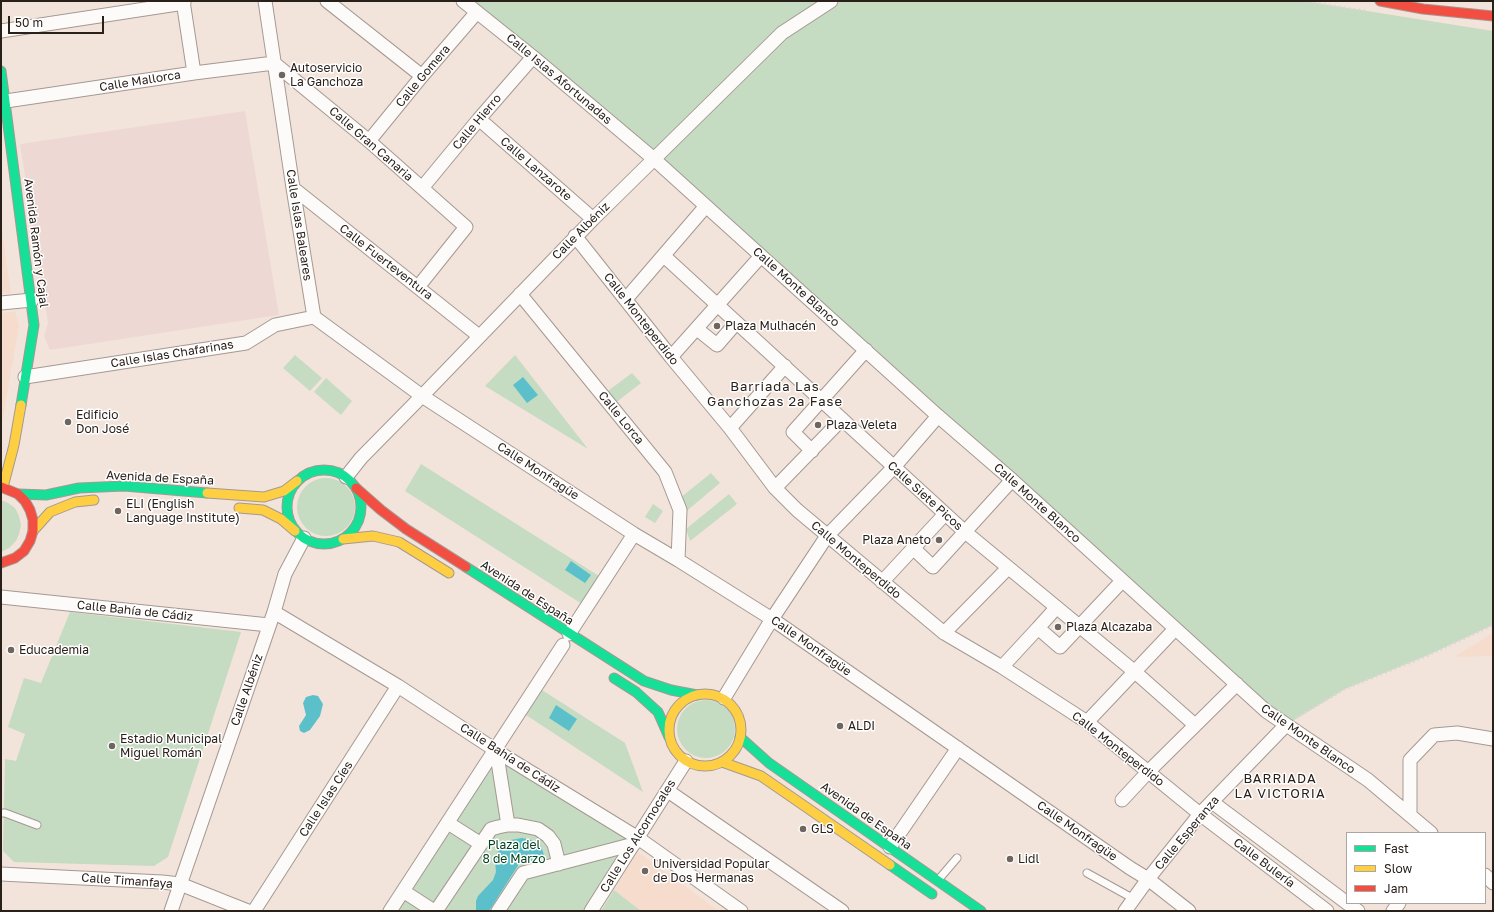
<!DOCTYPE html>
<meta charset="utf-8">
<style>
body{margin:0}
#map{position:relative;width:1494px;height:912px;overflow:hidden;background:#f3e4db;font-family:"Golos Text",sans-serif}
canvas{display:block}
.frame{position:absolute;inset:0;border:2px solid #2a201a;pointer-events:none}
.legend{position:absolute;left:1346px;top:832px;width:140px;height:72px;box-sizing:border-box;background:#fff;border:1px solid #aaa6a3;margin:0;padding:5px 7px;list-style:none;font-size:12px;color:#2a201a}
.legend li{display:flex;align-items:center;gap:8px;height:20px}
.legend b{width:20px;border:1px solid #aaa6a3}
.scale{position:absolute;left:8px;top:16px;width:96px;height:18px;box-sizing:border-box;border:2px solid #2a201a;border-top:0;padding-left:5px;font-size:12px;line-height:14px;white-space:nowrap;color:#2a201a;-webkit-text-stroke:3px #fff;paint-order:stroke}
</style>
<div id="map">
<canvas width="1494" height="912"></canvas>
<div class="frame"></div>
<ul class="legend">
<li><b style="height:5px;background:#16e098"></b>Fast</li>
<li><b style="height:5px;background:#ffcf43"></b>Slow</li>
<li><b style="height:5px;background:#f24e42"></b>Jam</li>
</ul>
<div class="scale">50 m</div>
</div>
<script>
const g = document.querySelector('canvas').getContext('2d');
g.lineJoin = 'round';
function fill(path, color) { g.fillStyle = color; g.fill(path, 'evenodd'); }
const poly = rows => new Path2D(rows.map(r => 'M' + r).join(''));
function strokePath(path, color, width, dash) { g.strokeStyle = color; g.lineWidth = width; g.lineCap = dash ? 'butt' : 'round'; g.setLineDash(dash || []); g.stroke(path); }
function write(font, color, halo, rows, align = 'center') {
  g.font = font + ' "Golos Text",sans-serif'; g.lineWidth = 3; g.setLineDash([]); g.textBaseline = 'middle'; g.strokeStyle = halo; g.fillStyle = color; for (const [text, x, y, turn = 0] of rows) {
    g.save(); g.translate(x, y); g.rotate((+turn || 0) * Math.PI / 180); g.textAlign = isNaN(turn) ? turn : align; if (halo) g.strokeText(text, 0, 0); g.fillText(text, 0, 0); g.restore();
  }
}
fill(poly([
 [245,111,279,315,50,350,44,336,48,323,20,144]
]), '#eed8d4');
fill(poly([
 [1,224,11,293,1,294],
 [15,311,19,326,1,430,1,313],
 [1493,633,1493,656,1454,657],
 [638,852,719,911,641,911,614,890]
]), '#f6dccd');
fill(poly([
 [463,1,831,1,790,28,839,1,1304,1,1493,31,1493,625,1426,656,1345,689,1286,725,866,350],
 [295,355,322,378,310,391,283,368],
 [515,355,588,449,485,386],
 [632,373,641,383,614,404,605,393],
 [326,378,352,401,341,415,314,392],
 [421,464,599,576,582,604,405,491],
 [711,473,720,483,683,514,680,498],
 '297 507a29 29 0 1 1 58 0a29 29 0 1 1-58 0Z',
 [729,494,737,504,690,541,686,529],
 [1,500,8,503,15,508,19,516,21,525,19,534,16,541,9,548,1,552],
 [653,504,663,511,655,523,645,517],
 [70,612,241,632,168,857,154,866,14,862,3,851,5,759,16,761,25,734,8,727,24,678,41,683],
 [542,690,625,743,643,792,526,715],
 '677 729a29 29 0 1 1 58 0a29 29 0 1 1-58 0Z',
 [496,749,634,844,591,911,390,911],
 [614,890,641,911,601,911]
]), '#c5dbc2');
fill(poly([
 [523,377,538,395,527,403,513,385],
 [571,561,591,575,585,583,565,570],
 [313,695,318,696,323,704,320,716,310,730,304,733,300,731,299,726,306,715,303,703,306,697],
 [556,705,577,719,569,731,549,718],
 [522,838,532,840,541,846,545,858,519,864,489,911,476,911,476,901,478,896,493,880,496,872,495,861,497,853,502,846,511,840]
]), '#5cc0ca');
const lane = poly([
 [1,813,5,813,37,825],
 [1087,873,1134,899],
 [939,879,957,858]
]);
const street = poly([
 [183,1,194,73],
 [265,1,293,188,314,317,422,396,634,534,678,560,772,619,1130,868,1148,879,1189,911],
 [327,1,422,76],
 [463,1,533,57,654,159,938,416,1012,480,1266,711,1368,780,1431,833],
 [1,31,184,3],
 [6,101,194,73,274,63,369,141,466,227,418,287],
 [479,119,593,219],
 [369,141,422,76,477,12],
 [293,188,479,336],
 [422,188,479,119,533,57],
 [575,236,671,357,730,428,775,488,797,510,944,633,1002,667,1087,722,1200,814,1327,911],
 [664,256,964,531,1135,672,1195,725],
 [520,294,665,472,680,510,678,560],
 [626,299,706,206],
 [1,303,32,300],
 [697,329,717,345,736,323],
 [671,357,761,256],
 [25,377,246,343,275,325,314,317],
 [730,428,785,366],
 [812,451,793,432,866,350],
 [346,477,361,458,422,396,593,219,782,33,831,1],
 [775,488,842,419],
 [913,548,933,567,1012,480],
 [882,582,945,514],
 [1,597,269,625],
 [1056,608,1038,628,1060,647,1122,581],
 [274,612,398,686,506,757,638,838,741,911],
 [944,633,1008,568],
 [569,634,634,534],
 [1002,667,1038,628],
 [724,698,772,619,827,536,894,467,938,416],
 [1087,722,1175,629],
 [496,749,508,825],
 [668,791,842,911],
 [1122,800,1148,772,1237,684],
 [1212,802,1347,903],
 [1410,815,1410,760,1434,735,1457,733,1493,739],
 [448,823,481,844],
 [890,847,958,748],
 [1,874,162,882,180,884,248,911],
 [1485,875,1493,883],
 [403,891,434,911],
 [1347,903,1358,911],
 [171,911,274,612,285,574,304,538],
 [254,911,398,686],
 [390,911,563,645],
 [436,911,491,829,498,827,508,825,518,825,538,829,548,836,554,844,559,864],
 [498,911,523,873,634,844],
 [591,911,686,761],
 [1125,911,1148,879,1200,814,1286,725],
 [1393,911,1399,903]
]);
const fast = poly([
 [1,71,34,325,21,405],
 '287 507a37 37 0 1 1 74 0a37 37 0 1 1-74 0Z',
 [18,494,46,495,79,488,124,486,207,493],
 [466,567,644,681,671,690,697,695],
 [614,678,636,692,658,712,669,737],
 [740,737,769,763,981,911],
 [890,865,932,894]
]);
const slow = poly([
 [3,487,14,445,21,405],
 [207,493,264,497,284,491,297,481],
 [239,508,263,510,281,519,295,531],
 [33,531,50,512,75,502,94,500],
 [343,539,373,536,399,542,449,573],
 '669 730a36 36 0 1 1 72 0a36 36 0 1 1-72 0Z',
 [722,762,761,776,890,865]
]);
const jam = poly([
 [1380,1,1423,9,1493,16],
 [1,487,18,494,25,501,30,510,33,520,33,531,30,541,24,551,15,558,1,563],
 [356,488,381,510,406,529,466,567]
]);
strokePath(lane, '#a49992', 9);
strokePath(street, '#a49992', 15);
strokePath(fast, '#a49992', 11);
strokePath(slow, '#a49992', 11);
strokePath(jam, '#a49992', 11);
strokePath(poly([
 [1304,1,1368,11],
 [1296,718,1345,689,1427,656,1493,625]
]), '#dcd7d4', 2.5, [2, 3]);
strokePath(lane, '#fdfbfa', 7);
strokePath(street, '#fdfbfa', 13);
strokePath(fast, '#16e098', 9);
strokePath(slow, '#ffcf43', 9);
strokePath(jam, '#f24e42', 9);
for (const [x, y, r, color] of [
 [282,75,4,"#70655e"],
 [717,326,4,"#70655e"],
 [68,422,4,"#70655e"],
 [818,425,4,"#70655e"],
 [118,511,4,"#70655e"],
 [939,540,4,"#70655e"],
 [1058,627,4,"#70655e"],
 [11,650,4,"#70655e"],
 [840,726,4,"#70655e"],
 [112,746,4,"#70655e"],
 [803,829,4,"#70655e"],
 [1010,859,4,"#70655e"],
 [645,871,4,"#70655e"]
]) { const dot = new Path2D(); dot.arc(x, y, r, 0, 2 * Math.PI); g.fillStyle = color; g.fill(dot); strokePath(dot, '#fff', 1.5); }
write('12px', '#2a201a', '#fff', [
 ["Autoservicio",290,68],
 ["La Ganchoza",290,82],
 ["Plaza Mulhacén",725,326],
 ["Edificio",76,415],
 ["Don José",76,429],
 ["Plaza Veleta",826,425],
 ["ELI (English",126,504],
 ["Language Institute)",126,518],
 ["Plaza Aneto",931,540,"right"],
 ["Plaza Alcazaba",1066,627],
 ["Educademia",19,650],
 ["ALDI",848,726],
 ["Estadio Municipal",120,739],
 ["Miguel Román",120,753],
 ["GLS",811,829],
 ["Lidl",1018,859],
 ["Universidad Popular",653,864],
 ["de Dos Hermanas",653,878]
], 'left');
write('12px', '#2a201a', '#fff', [
 ["Calle Gomera",423,76,-50],
 ["Calle Islas Afortunadas",559,79,40],
 ["Calle Mallorca",140,81,-9],
 ["Calle Hierro",477,122,-50],
 ["Calle Gran Canaria",371,144,41],
 ["Calle Lanzarote",536,169,41],
 ["Calle Islas Baleares",299,225,81],
 ["Calle Albéniz",581,231,-45],
 ["Avenida Ramón y Cajal",36,243,83],
 ["Calle Fuerteventura",386,262,38],
 ["Calle Monte Blanco",796,287,42],
 ["Calle Monteperdido",641,319,52],
 ["Calle Islas Chafarinas",172,354,-9],
 ["Calle Lorca",621,418,51],
 ["Calle Monfragüe",538,471,33],
 ["Avenida de España",160,478,3],
 ["Calle Siete Picos",925,496,42],
 ["Calle Monte Blanco",1037,503,42],
 ["Calle Monteperdido",856,560,40],
 ["Avenida de España",527,593,33],
 ["Calle Bahía de Cádiz",135,611,6],
 ["Calle Monfragüe",811,646,35],
 ["Calle Albéniz",247,690,-71],
 ["Calle Monte Blanco",1308,739,35],
 ["Calle Monteperdido",1118,749,38],
 ["Calle Bahía de Cádiz",510,758,33],
 ["Calle Islas Cíes",326,799,-57],
 ["Avenida de España",866,816,35],
 ["Calle Monfragüe",1077,831,35],
 ["Calle Esperanza",1187,833,-50],
 ["Calle Los Alcornocales",638,836,-58],
 ["Calle Bulería",1264,863,37],
 ["Calle Timanfaya",127,881,4]
]);
write('12px', '#02431f', '#fff', [
 ["Plaza del",514,845],
 ["8 de Marzo",514,859]
]);
g.letterSpacing = '1px';
write('13px', '#2a201a', '#fff', [
 ["Barriada Las",775,387],
 ["Ganchozas 2ª Fase",775,402],
 ["BARRIADA",1280,779],
 ["LA VICTORIA",1280,794]
]);
g.letterSpacing = '0px';
</script>
